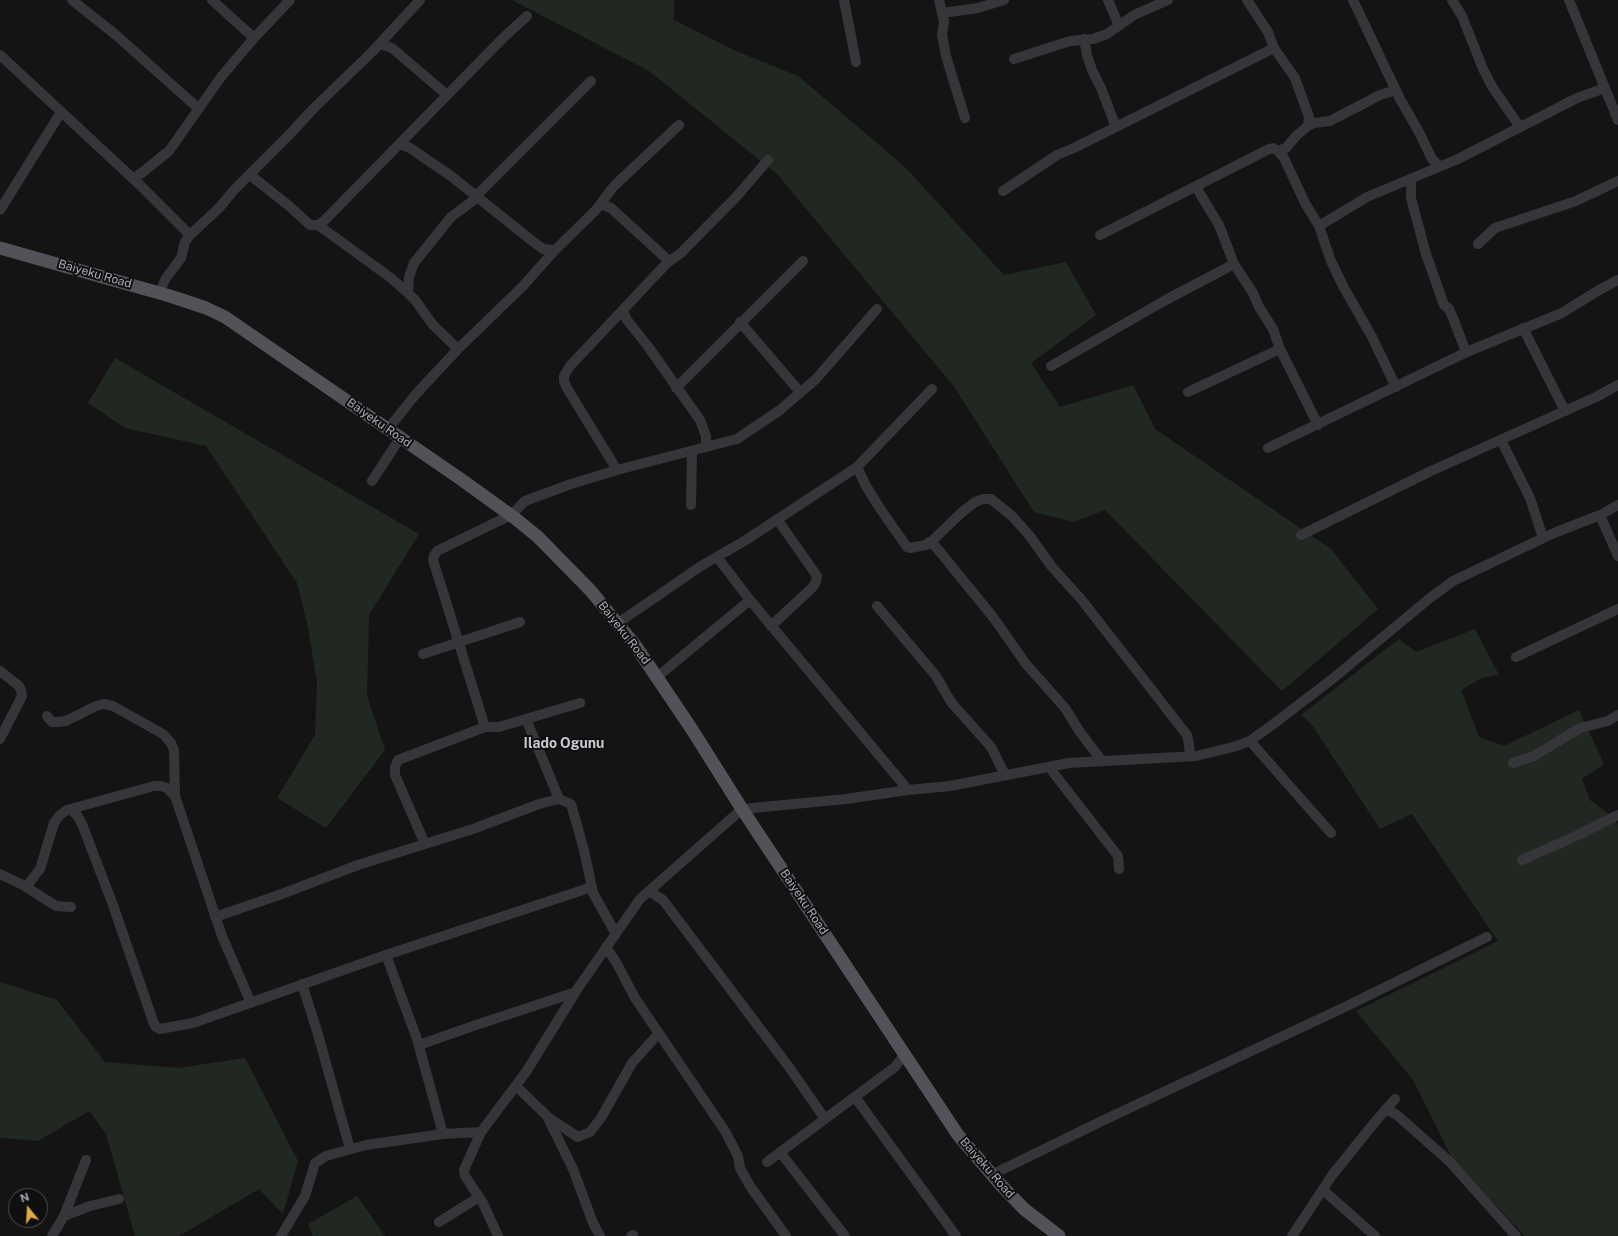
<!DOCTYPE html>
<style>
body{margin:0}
#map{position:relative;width:1618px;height:1236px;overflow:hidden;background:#141415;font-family:"Public Sans",sans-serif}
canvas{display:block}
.north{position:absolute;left:8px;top:1188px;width:40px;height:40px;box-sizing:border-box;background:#0f0f10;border:1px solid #4c4d52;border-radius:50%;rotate:342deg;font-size:11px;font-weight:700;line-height:16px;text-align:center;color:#a7abb4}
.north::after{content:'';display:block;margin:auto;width:14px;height:18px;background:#dcac45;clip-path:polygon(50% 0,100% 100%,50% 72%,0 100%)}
</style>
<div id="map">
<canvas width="1618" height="1236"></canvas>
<div class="north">N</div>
</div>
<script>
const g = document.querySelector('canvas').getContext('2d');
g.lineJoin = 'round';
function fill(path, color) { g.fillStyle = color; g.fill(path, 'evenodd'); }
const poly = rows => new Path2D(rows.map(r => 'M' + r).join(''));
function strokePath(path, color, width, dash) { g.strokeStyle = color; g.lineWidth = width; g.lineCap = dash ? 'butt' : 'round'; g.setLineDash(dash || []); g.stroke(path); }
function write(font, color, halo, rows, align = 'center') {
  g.font = font + ' "Public Sans",sans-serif'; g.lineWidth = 4; g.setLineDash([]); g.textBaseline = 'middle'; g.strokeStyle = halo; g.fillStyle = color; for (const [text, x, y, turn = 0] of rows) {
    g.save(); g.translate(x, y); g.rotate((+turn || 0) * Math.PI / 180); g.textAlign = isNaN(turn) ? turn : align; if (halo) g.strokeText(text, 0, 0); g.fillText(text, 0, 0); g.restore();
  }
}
fill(poly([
 [512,0,674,0,674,20,736,51,798,76,905,167,1004,275,1066,262,1096,315,1031,363,1060,407,1133,385,1155,429,1331,549,1378,609,1282,691,1105,510,1074,522,1034,512,955,388,778,175,649,71],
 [115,358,419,534,369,615,367,696,385,750,326,828,277,798,315,735,317,683,308,627,297,583,206,446,125,428,88,403],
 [1475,629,1499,675,1482,678,1461,690,1479,737,1504,746,1579,710,1604,764,1582,779,1590,800,1613,817,1618,825,1618,1236,1525,1236,1453,1160,1413,1080,1356,1011,1498,941,1412,814,1380,829,1312,725,1301,715,1399,639,1416,652],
 [0,982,57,1000,105,1062,178,1068,245,1058,298,1161,283,1214,259,1189,179,1236,135,1236,106,1134,89,1111,38,1141,0,1138],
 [357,1196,385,1236,313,1236,308,1224]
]), '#212822');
strokePath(poly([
 [72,0,116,35,199,109],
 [212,0,254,38],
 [844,0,856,62],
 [939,0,944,22,942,35,946,56,965,118],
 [1108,0,1119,26],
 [1247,0,1268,32,1274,48,1295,78,1309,117,1308,126],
 [1353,0,1400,99,1419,132,1432,159,1439,166],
 [1452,0,1462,16,1483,69,1493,88,1520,127],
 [1569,0,1618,120],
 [942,13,978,8,1004,0],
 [1084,39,1087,55,1092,70,1101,88,1116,127],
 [380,44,392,48,447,95],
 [0,55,141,186,190,235],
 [1014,59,1070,41,1093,39,1107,34,1134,15,1168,0],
 [400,144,410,148,451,176,531,240,543,249,555,250],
 [1278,151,1286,148,1297,135,1308,126,1314,123,1330,121,1380,95,1396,90],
 [250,175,288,205,310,225,318,225,324,221,503,38,527,16],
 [134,179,169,151,221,77,254,38,290,0],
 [1411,180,1411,198,1426,254,1444,305,1449,309,1453,318,1466,352],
 [1196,187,1219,225,1234,264,1253,293,1259,307,1273,329,1280,349,1318,425],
 [1003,191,1057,155,1074,148,1274,48],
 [476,196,591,81],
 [601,204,611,208,669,261],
 [0,210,61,112],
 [318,225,391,278,408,293,415,300,433,325,458,349],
 [1319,226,1367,197,1458,159,1577,98,1605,88],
 [1100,235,1269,149,1273,148,1278,151,1284,158,1305,203,1319,226,1331,261,1343,286,1372,337,1396,387],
 [1478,244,1495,228,1576,201,1618,181],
 [159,293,166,278,181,258,185,242,190,235,219,208,234,190,289,135,314,108,372,52,420,0],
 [408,293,409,277,414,263,451,217,478,197],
 [623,311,627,320,647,345,700,420,706,436,706,447],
 [740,322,800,392],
 [1523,328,1565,411],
 [1051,366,1162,302,1234,264],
 [676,388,803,261],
 [1188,392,1280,349],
 [388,429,416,394,458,349,523,286,555,250,595,211,614,186,679,125],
 [1501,440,1530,498,1543,538],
 [1268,448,1469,351,1562,313,1599,290,1618,280],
 [857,467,866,486,881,510,907,547,910,548,926,545,932,541,961,513,975,502,983,499,991,499,1012,516,1029,535,1052,567,1081,599,1187,735,1189,744,1190,756],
 [617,470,567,388,564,381,564,376,570,366,667,263,681,253,737,196,768,160],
 [372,481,400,438],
 [691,505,692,451],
 [1600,515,1618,556],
 [1301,535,1431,471,1596,397,1618,385],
 [929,542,936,547,993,617,1026,664,1065,708,1080,732,1102,761],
 [717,557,750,600,908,790],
 [877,606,936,676,951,702,991,747,1005,775],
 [618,623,701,566,746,540,857,467,932,389],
 [771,626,812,588,816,582,817,576,777,519],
 [423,654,520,622],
 [1516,657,1618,609],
 [0,671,19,686,21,690,22,696,0,739],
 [657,677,750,600],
 [47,716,52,722,58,722,66,721,96,706,104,704,113,706,163,734,171,743,174,750,175,796],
 [526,719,559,799],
 [485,727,433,560,434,556,437,551,511,515,525,501,571,484,617,470,737,439,780,410,816,379,877,309],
 [1250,741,1331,833],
 [1513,763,1534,756,1580,728,1608,721,1618,715],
 [1049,767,1118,856,1119,869],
 [70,809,77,815,82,824,113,905,154,1024,156,1027,160,1029,193,1023,386,955,592,887],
 [425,844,395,775,395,767,398,760,485,727,499,727,580,703],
 [1522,860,1578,835,1618,815],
 [0,874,23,885,56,906,71,907],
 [26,887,40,869,54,823,60,815,67,810,154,786,161,786,167,788,175,796,222,936,251,1003],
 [649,891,663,900,789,1067,825,1119],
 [215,917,279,895,358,865,473,829,539,804,559,799,571,804,584,850,593,893,616,934],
 [606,947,616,962,635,998,725,1131,738,1156,740,1168,750,1186,786,1236],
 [386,955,417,1039,443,1134],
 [302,984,317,1031,350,1149],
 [419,1045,476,1025,576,992],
 [516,1086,547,1116,573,1169,593,1223,600,1236],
 [855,1097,956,1236],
 [1386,1109,1397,1115,1449,1161,1516,1236],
 [549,1118,578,1137,590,1132,601,1118,632,1063,659,1033],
 [481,1132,464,1170,465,1176,483,1203,498,1236],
 [780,1152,845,1236],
 [767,1162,895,1067,905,1054],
 [991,1175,1104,1120,1345,1007,1487,937],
 [1323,1190,1375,1236],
 [64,1216,90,1206,119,1199],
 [439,1222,479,1197],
 [52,1236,64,1216,86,1160],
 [281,1236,305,1196,315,1163,326,1156,366,1145,443,1134,481,1132,526,1072,578,988,640,899,742,809,846,799,908,790,950,786,1069,763,1196,756,1233,747,1250,741,1276,722,1331,680,1430,598,1453,581,1554,533,1600,515,1618,505],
 [631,1236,633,1235],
 [1292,1236,1333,1174,1375,1122,1395,1099]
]), '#36363a', 10);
strokePath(poly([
 [0,248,170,296,206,308,225,317,462,480,516,519,538,537,591,591,635,645,691,728,742,809,958,1135,1000,1184,1024,1209,1059,1236]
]), '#525359', 13);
write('12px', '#a7abb4', '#0f0f10', [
 ["Baiyeku Road",95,274,16],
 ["Baiyeku Road",379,423,35],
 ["Baiyeku Road",624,633,52],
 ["Baiyeku Road",804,902,56],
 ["Baiyeku Road",987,1168,49]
]);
write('bold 14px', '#c8cad1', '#0f0f10', [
 ["Ilado Ogunu",564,744]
]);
</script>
